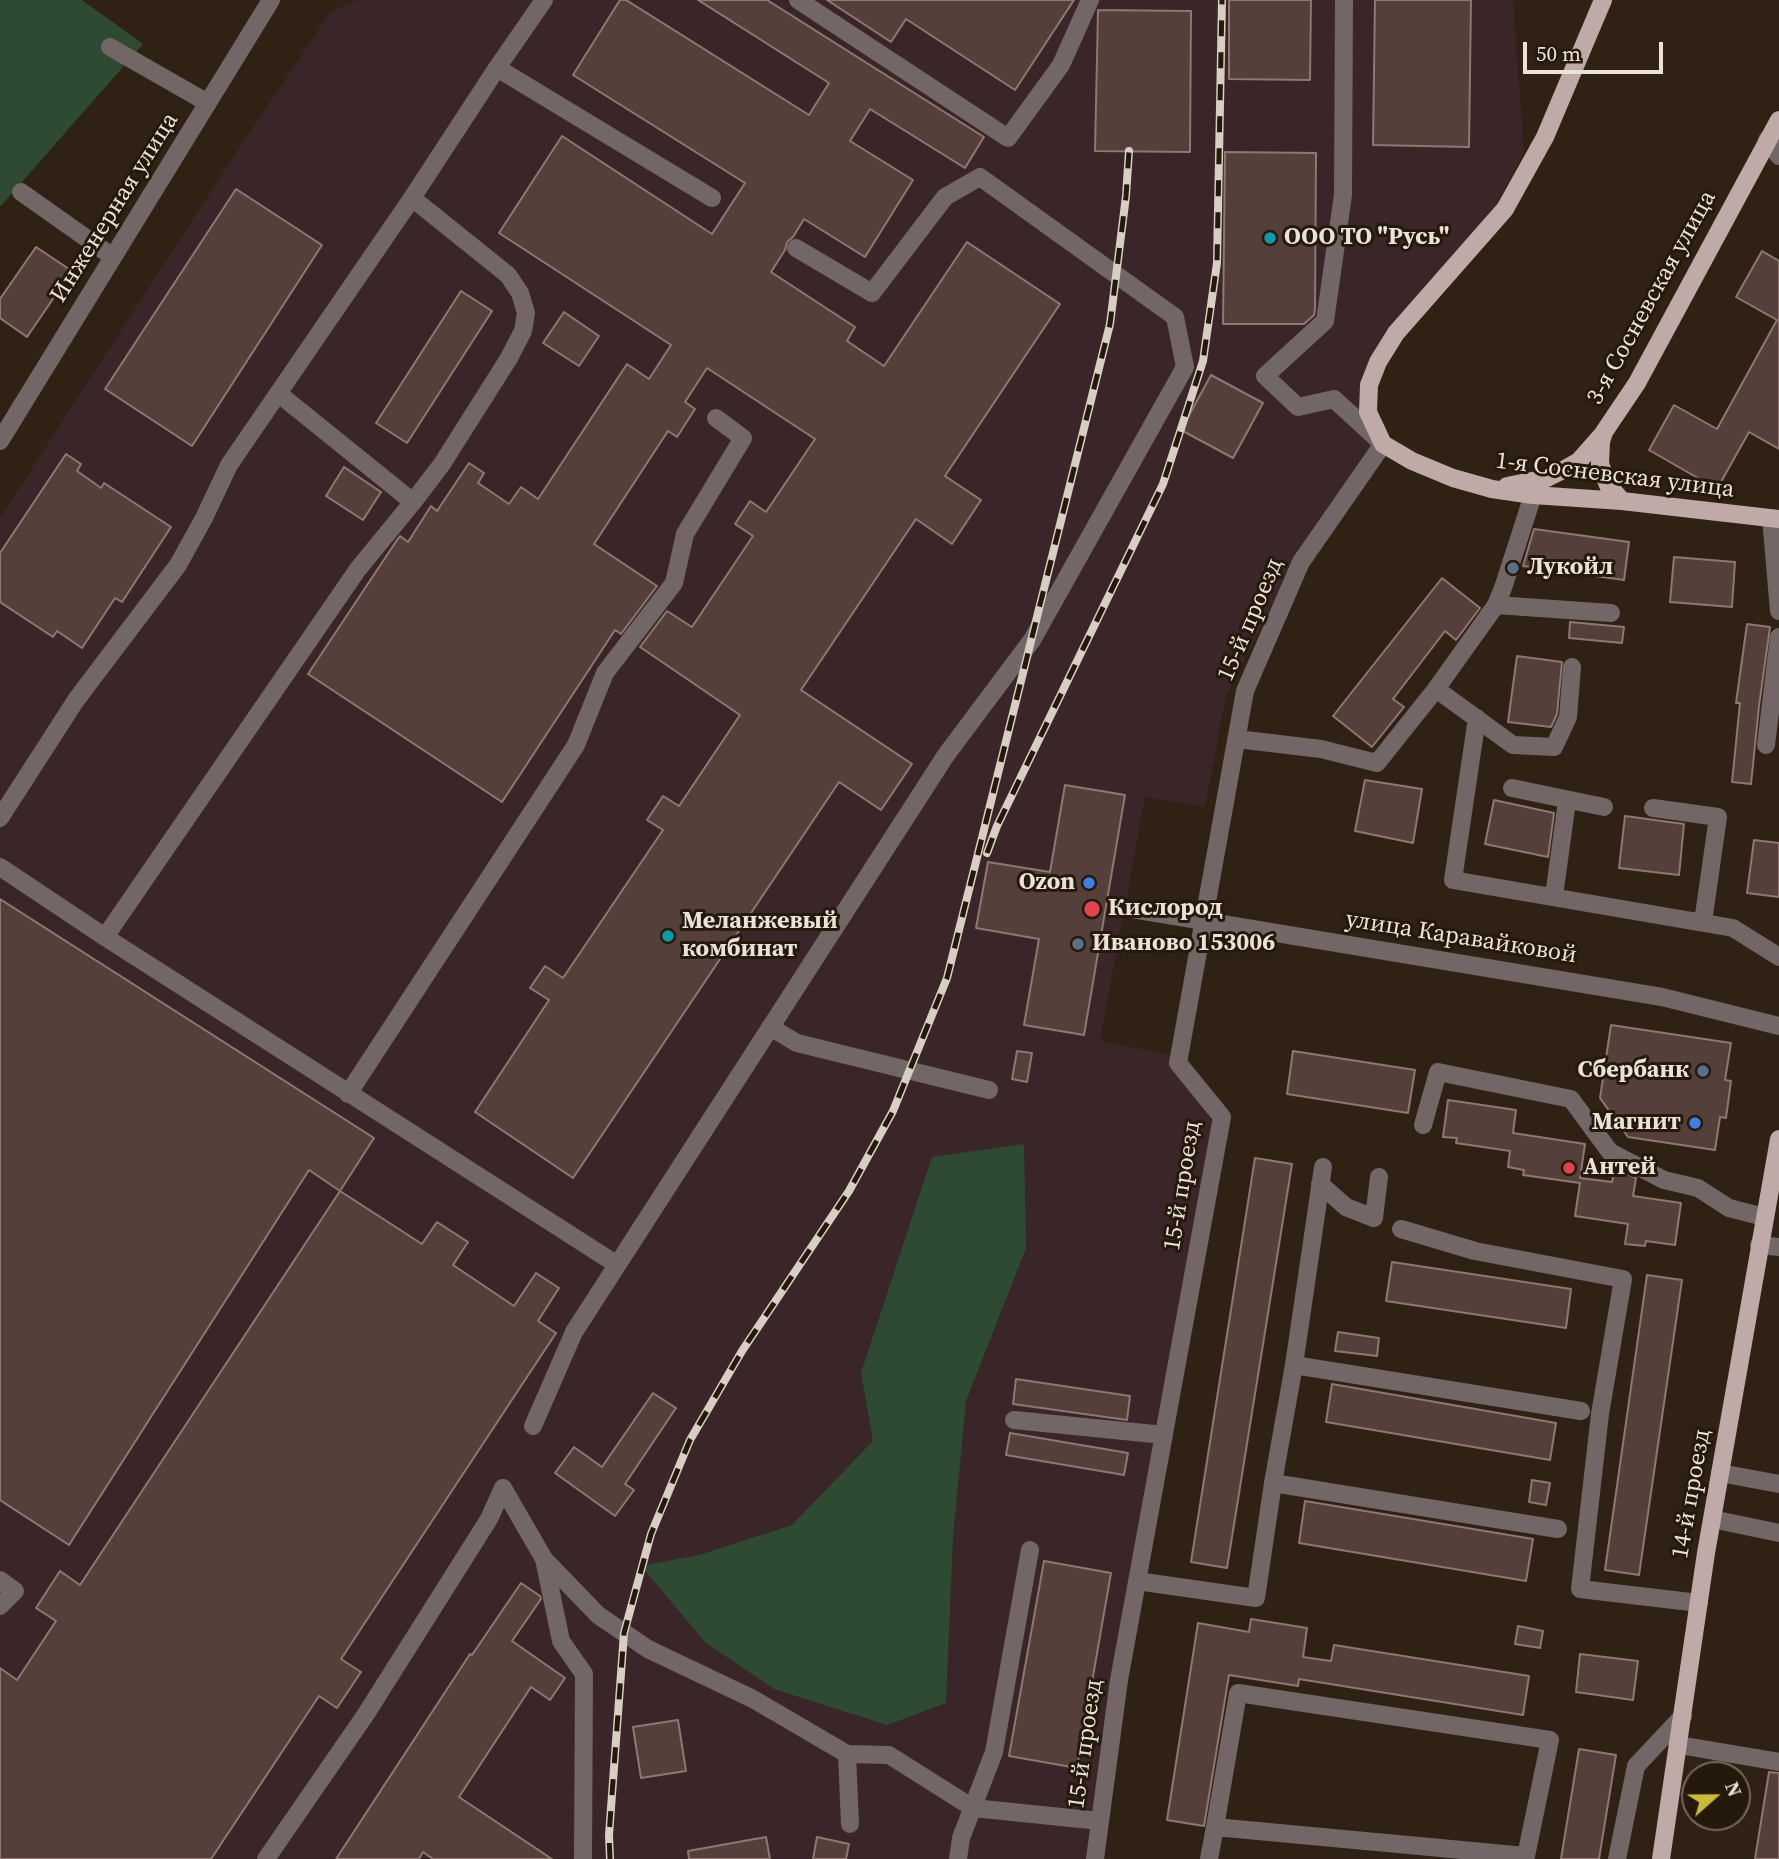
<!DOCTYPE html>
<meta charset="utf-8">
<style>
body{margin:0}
#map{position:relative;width:1779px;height:1859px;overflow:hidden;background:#2f2214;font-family:"Source Serif 4",serif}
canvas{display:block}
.north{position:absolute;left:1681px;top:1761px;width:70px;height:70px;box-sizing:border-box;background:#25190b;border:2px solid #74695d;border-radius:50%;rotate:69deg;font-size:19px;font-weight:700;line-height:28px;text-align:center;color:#ebe2d9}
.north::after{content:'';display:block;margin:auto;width:24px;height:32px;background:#c8bb3b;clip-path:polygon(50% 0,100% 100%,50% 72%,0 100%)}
.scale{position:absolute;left:1523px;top:42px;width:140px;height:32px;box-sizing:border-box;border:4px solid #ebe2d9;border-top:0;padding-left:9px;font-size:21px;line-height:24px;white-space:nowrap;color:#ebe2d9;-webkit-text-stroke:5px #25190b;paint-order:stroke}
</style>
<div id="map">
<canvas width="1779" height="1859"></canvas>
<div class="north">N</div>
<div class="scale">50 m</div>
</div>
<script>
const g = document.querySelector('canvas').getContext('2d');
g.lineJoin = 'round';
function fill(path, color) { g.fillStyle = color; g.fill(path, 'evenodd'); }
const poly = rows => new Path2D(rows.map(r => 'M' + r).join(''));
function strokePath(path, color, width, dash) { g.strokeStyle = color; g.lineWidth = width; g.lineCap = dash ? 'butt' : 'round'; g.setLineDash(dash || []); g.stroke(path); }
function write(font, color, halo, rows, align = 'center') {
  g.font = font + ' "Source Serif 4",serif'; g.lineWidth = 6; g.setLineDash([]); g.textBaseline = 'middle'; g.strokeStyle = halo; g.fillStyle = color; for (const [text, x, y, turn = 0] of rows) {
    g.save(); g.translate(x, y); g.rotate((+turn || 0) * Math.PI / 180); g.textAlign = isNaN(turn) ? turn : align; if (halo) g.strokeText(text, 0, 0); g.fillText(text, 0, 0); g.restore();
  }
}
fill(poly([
 [358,0,1513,0,1524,152,1497,203,1375,359,1378,444,1297,557,1226,696,1205,807,1145,797,1100,1041,1172,1055,1170,1066,1214,1119,1088,1859,0,1859,0,518,232,159,331,11]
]), '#3a2628');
fill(poly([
 [0,0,82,0,143,44,0,207],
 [1024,1144,1026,1248,966,1401,953,1537,946,1703,887,1725,774,1689,706,1643,641,1566,699,1555,792,1525,873,1441,861,1373,932,1157]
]), '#2e4a32');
const building = poly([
 [620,0,626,0,809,115,829,83,698,0,767,0,984,137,965,168,870,109,850,141,913,180,865,257,804,219,793,237,787,242,785,250,771,272,855,327,847,341,884,366,967,242,1060,304,945,476,981,500,952,544,916,519,801,690,912,764,881,810,839,782,573,1178,475,1112,549,1000,530,988,545,966,563,978,663,830,647,820,663,796,679,806,740,715,640,647,667,611,692,627,753,536,735,524,750,501,766,512,815,439,707,368,685,402,695,409,677,437,668,431,594,544,657,586,621,634,615,630,502,802,308,674,397,540,400,536,408,542,431,506,437,511,469,463,484,473,478,483,509,504,521,487,538,499,627,364,649,379,671,345,499,233,562,136,712,234,745,183,573,75,620,0],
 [827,0,1074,0,1015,90,906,19,891,42,827,0],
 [1229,0,1311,0,1310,80,1229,79,1229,0],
 [1375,0,1471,0,1469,147,1373,145,1375,0],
 [1098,10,1191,11,1190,152,1095,151,1098,10],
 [1225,152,1316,153,1315,309,1314,315,1304,324,1223,324,1225,152],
 [236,189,322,245,192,446,105,389,236,189],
 [36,247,72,271,27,337,0,318,0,299,36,247],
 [1762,251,1779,261,1779,449,1749,432,1717,489,1649,450,1674,405,1717,429,1777,320,1736,297,1762,251],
 [461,291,492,311,407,443,376,423,461,291],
 [564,312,599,336,579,366,543,343,564,312],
 [1211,375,1263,403,1233,458,1181,430,1211,375],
 [66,454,81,464,77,471,101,488,104,483,171,527,122,602,115,598,82,648,57,631,53,637,0,602,0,553,66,454],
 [344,467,381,492,363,520,326,496,344,467],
 [1534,529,1629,542,1624,580,1523,566,1534,529],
 [1674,557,1735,562,1732,607,1670,602,1674,557],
 [1442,578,1480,608,1456,640,1445,631,1393,699,1404,707,1372,747,1333,716,1442,578],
 [1570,622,1624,627,1622,643,1569,638,1570,622],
 [1747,624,1770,627,1759,706,1751,784,1732,782,1740,703,1736,703,1747,624],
 [1517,656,1562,662,1557,714,1551,727,1508,722,1517,656],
 [1365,780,1422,789,1413,843,1355,831,1365,780],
 [1065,785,1125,795,1084,1035,1024,1025,1039,939,976,928,988,862,1050,872,1065,785],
 [1494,800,1554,813,1548,857,1485,844,1494,800],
 [1625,816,1684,824,1679,875,1619,868,1625,816],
 [1754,840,1779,843,1779,897,1747,893,1754,840],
 [0,899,374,1138,340,1191,309,1170,69,1545,0,1500,0,899],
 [1611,1025,1731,1043,1725,1080,1731,1081,1726,1118,1720,1117,1715,1150,1628,1137,1600,1098,1611,1025],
 [1017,1051,1032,1053,1027,1082,1012,1079,1017,1051],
 [1293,1051,1415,1070,1408,1113,1287,1094,1293,1051],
 [1448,1100,1516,1110,1513,1133,1585,1144,1580,1178,1612,1182,1614,1172,1628,1174,1636,1178,1633,1196,1681,1203,1675,1245,1646,1241,1645,1246,1625,1244,1628,1224,1575,1216,1580,1183,1523,1175,1524,1170,1508,1167,1510,1151,1456,1143,1457,1138,1443,1137,1448,1100],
 [1255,1158,1292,1164,1227,1568,1191,1562,1255,1158],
 [340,1191,422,1244,437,1222,468,1242,453,1265,514,1306,536,1273,559,1288,538,1321,556,1333,341,1659,361,1672,337,1708,319,1696,211,1859,0,1859,0,1668,17,1680,56,1621,36,1608,60,1571,80,1585,340,1191],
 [1392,1262,1571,1289,1566,1328,1386,1301,1392,1262],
 [1647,1275,1682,1280,1639,1575,1605,1570,1647,1275],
 [1338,1332,1379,1338,1377,1356,1335,1351,1338,1332],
 [1016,1379,1130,1396,1127,1420,1013,1404,1016,1379],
 [1332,1384,1556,1423,1550,1460,1326,1422,1332,1384],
 [653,1393,676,1408,625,1484,634,1490,615,1516,555,1473,574,1447,602,1467,653,1393],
 [1010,1433,1128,1453,1124,1475,1006,1455,1010,1433],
 [1532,1480,1550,1483,1546,1505,1529,1502,1532,1480],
 [1305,1501,1533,1539,1526,1581,1299,1543,1305,1501],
 [1044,1561,1111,1573,1077,1768,1009,1756,1044,1561],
 [521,1583,540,1596,541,1599,512,1641,565,1678,550,1700,531,1687,459,1797,552,1859,433,1859,423,1852,419,1859,336,1859,470,1654,472,1655,521,1583],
 [1251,1619,1307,1628,1303,1657,1331,1661,1334,1645,1529,1676,1523,1715,1299,1679,1298,1686,1229,1675,1204,1826,1167,1820,1198,1623,1249,1632,1251,1619],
 [1518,1626,1543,1631,1540,1648,1515,1644,1518,1626],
 [1580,1654,1638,1661,1633,1700,1576,1692,1580,1654],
 [678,1720,686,1771,641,1778,633,1727,678,1720],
 [1579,1749,1616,1755,1599,1859,1561,1859,1579,1749],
 [1769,1772,1779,1773,1779,1859,1755,1859,1769,1772],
 [766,1837,770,1859,689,1859,688,1851,766,1837],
 [817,1837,849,1844,846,1859,813,1859,817,1837]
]);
fill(building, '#543f3a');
strokePath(building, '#8f7772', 2);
strokePath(poly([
 [798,0,1008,138,1061,65,1090,0],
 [110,47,208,103],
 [497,68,712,198],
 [1767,140,1779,156],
 [21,192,113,257],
 [279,394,413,502,442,464,509,358,523,331,526,313,520,293,508,275,412,198],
 [0,441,271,0],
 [1771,518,1779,611],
 [1496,605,1611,613],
 [1436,689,1513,745,1554,747,1568,717,1572,667],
 [1477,718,1453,880,1733,928,1779,957],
 [1237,739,1321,749,1377,763,1436,689,1496,605,1503,588,1533,495],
 [1766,745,1779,637],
 [1512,788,1604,807],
 [1653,808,1718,817,1703,922],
 [0,818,76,700,178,565,204,518,229,465,412,198,497,68,544,0],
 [0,867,105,937,616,1264],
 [1554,896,1567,801],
 [1132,909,1662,997,1779,1026],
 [105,937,358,569,413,502],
 [770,1027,797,1043,989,1090],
 [348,1094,576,745,605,673,674,583,685,534,743,438,716,418],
 [1423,1125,1438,1072,1571,1099,1610,1152,1664,1180,1698,1188,1729,1208,1764,1217],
 [1320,1184,1346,1207,1374,1218,1379,1177],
 [1401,1229,1475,1251,1623,1279,1600,1414,1580,1589,1699,1603],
 [1759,1245,1779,1247],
 [1294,1365,1581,1411],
 [1014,1420,1164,1435],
 [533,1426,574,1332,946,755,1032,640,1185,367,1175,317,980,177,945,197,872,293,796,248],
 [1720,1473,1779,1484],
 [1273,1483,1558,1529],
 [503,1488,544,1559,561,1641,584,1674,583,1859],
 [1712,1519,1779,1533],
 [544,1559,598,1615,648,1649,753,1699,847,1754,850,1824],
 [0,1580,15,1591,0,1606],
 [1137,1581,1256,1598,1273,1483,1294,1365,1323,1167],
 [1679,1745,1779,1762],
 [847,1754,889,1755,973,1808,1100,1821],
 [266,1859,366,1714,489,1519,503,1488],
 [958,1859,961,1838,994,1752,1030,1550],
 [1095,1859,1119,1680,1222,1117,1178,1063,1245,691,1301,562,1383,444,1334,399,1298,407,1265,376,1325,321,1343,195,1344,0],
 [1209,1859,1215,1827,1238,1693,1550,1740,1526,1856,1215,1827],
 [1617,1859,1636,1766,1683,1716]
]), '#726766', 18);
strokePath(poly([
 [1603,0,1545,137,1505,209,1396,333,1378,362,1369,385,1368,412,1383,444,1412,461,1453,478,1492,489,1533,495,1622,501,1779,519],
 [1507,486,1547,478,1565,469,1579,461,1602,435],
 [1622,501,1608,485,1600,464,1601,442,1604,432,1637,383,1779,120],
 [1661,1859,1706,1553,1779,1139]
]), '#c0aaa7', 18);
const rail = poly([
 [987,853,997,826,1163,484,1203,361,1217,263,1222,0],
 [610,1859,609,1835,624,1633,651,1534,690,1440,742,1351,849,1191,893,1111,947,978,1110,324,1126,196,1129,151]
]);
strokePath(rail, '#d7cec4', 8);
strokePath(rail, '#25190b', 5, [16]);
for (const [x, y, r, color] of [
 [1270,238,7,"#0f9aa8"],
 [1513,568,7,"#5c6f8a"],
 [1089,883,7,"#3f7fe0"],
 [1092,909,9,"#e0444e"],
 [668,936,7,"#0f9aa8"],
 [1078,944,7,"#5c6f8a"],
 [1703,1071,7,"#5c6f8a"],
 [1695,1123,7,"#3f7fe0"],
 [1569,1168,7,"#e0444e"]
]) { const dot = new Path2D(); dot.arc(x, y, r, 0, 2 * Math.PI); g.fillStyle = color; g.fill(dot); strokePath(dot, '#25190b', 2.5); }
write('24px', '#ebe2d9', '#25190b', [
 ["Инженерная улица",115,208,-58],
 ["3-я Сосневская улица",1652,298,-61],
 ["1-я Сосневская улица",1615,476,7],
 ["15-й проезд",1251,620,-67],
 ["улица Каравайковой",1461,938,9],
 ["15-й проезд",1183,1186,-81],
 ["14-й проезд",1692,1494,-80],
 ["15-й проезд",1086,1744,-82]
]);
write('bold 24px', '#ebe2d9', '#25190b', [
 ["ООО ТО \"Русь\"",1284,238],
 ["Лукойл",1527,568],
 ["Ozon",1075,883,"right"],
 ["Кислород",1108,909],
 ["Меланжевый",682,922],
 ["комбинат",682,950],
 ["Иваново 153006",1092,944],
 ["Сбербанк",1689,1071,"right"],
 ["Магнит",1681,1123,"right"],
 ["Антей",1583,1168]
], 'left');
</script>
